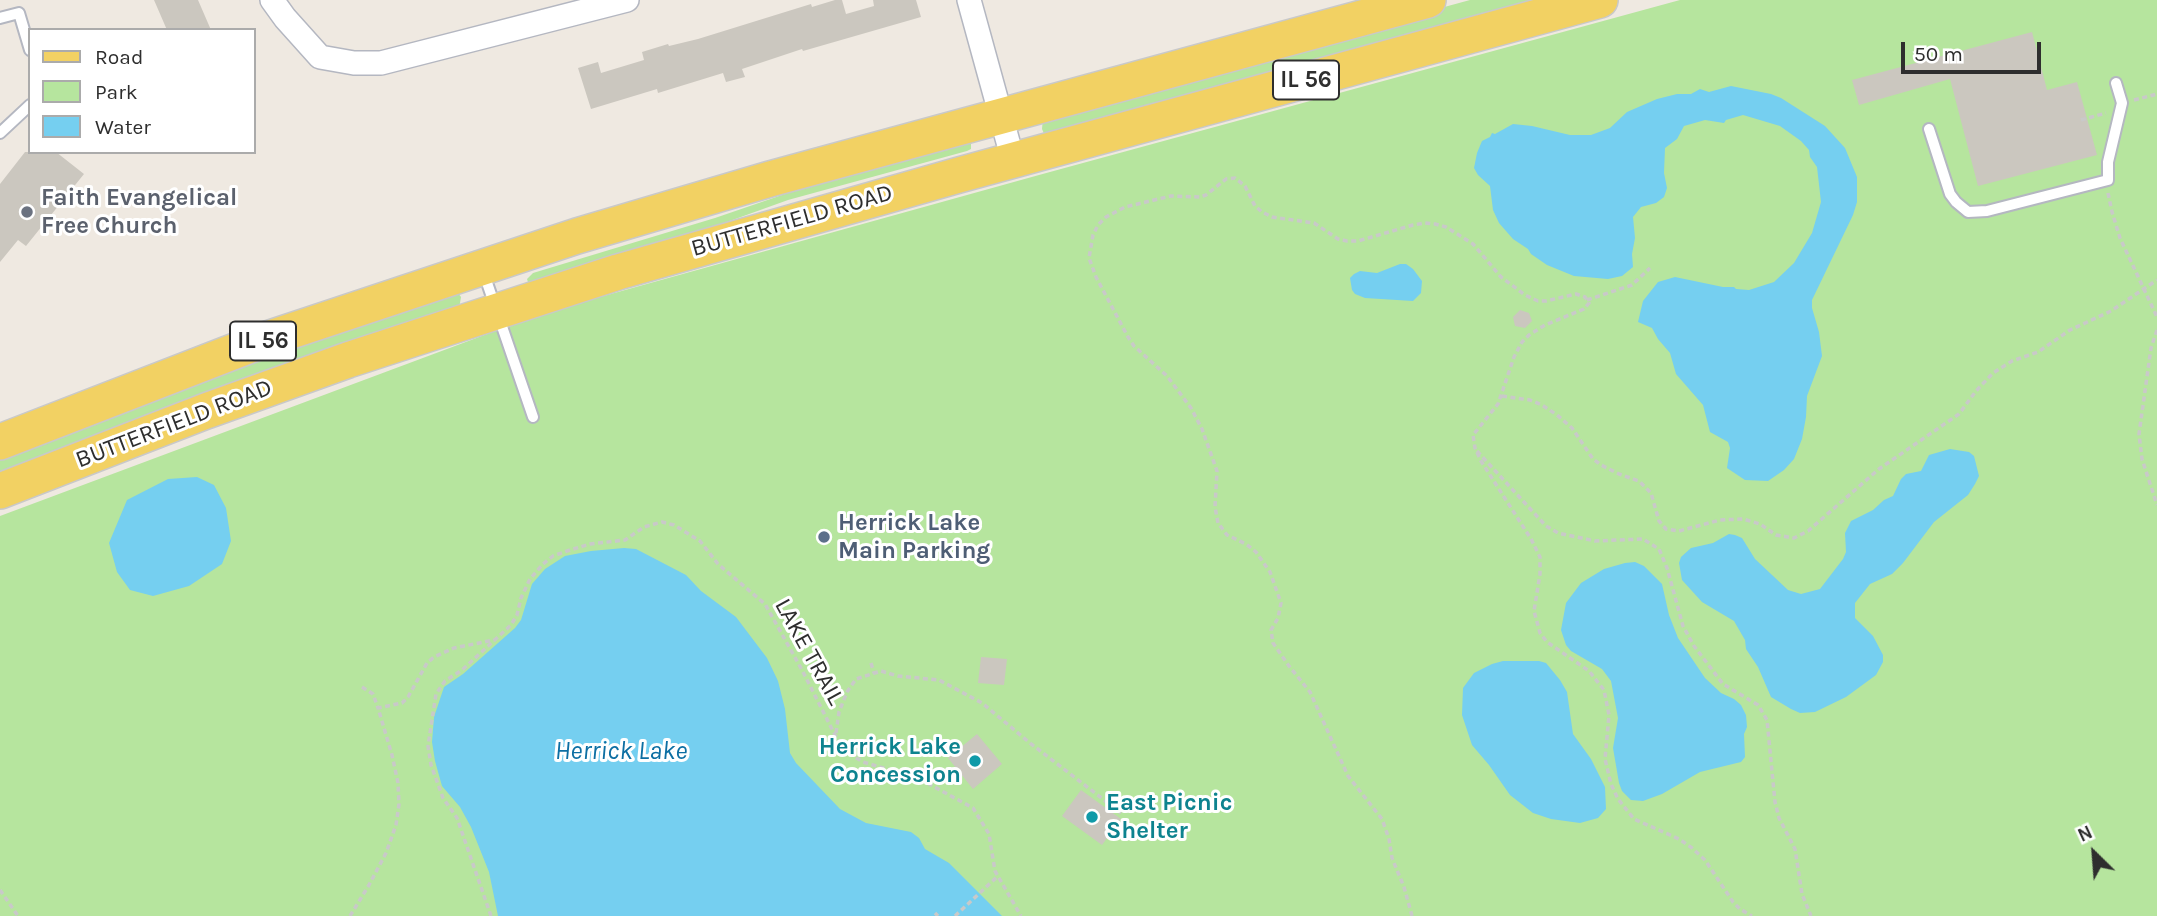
<!DOCTYPE html>
<style>
body{margin:0}
#map{position:relative;width:2157px;height:916px;overflow:hidden;background:#efe9e1;font-family:Karla,sans-serif}
canvas{display:block}
.legend{position:absolute;left:28px;top:28px;width:228px;height:126px;box-sizing:border-box;background:#fff;border:2px solid #ababab;margin:0;padding:9px 12px;list-style:none;font-size:21px;color:#2e2e2e}
.legend li{display:flex;align-items:center;gap:14px;height:35px}
.legend b{width:35px;border:2px solid #ababab}
.north{position:absolute;left:2059px;top:818px;width:70px;height:70px;-webkit-text-stroke:5px #fff;paint-order:stroke;rotate:335deg;font-size:19px;font-weight:700;line-height:28px;text-align:center;color:#2e2e2e}
.north::after{content:'';display:block;margin:auto;width:24px;height:32px;background:#2e2e2e;clip-path:polygon(50% 0,100% 100%,50% 72%,0 100%)}
.scale{position:absolute;left:1901px;top:42px;width:140px;height:32px;box-sizing:border-box;border:4px solid #2e2e2e;border-top:0;padding-left:9px;font-size:21px;line-height:24px;white-space:nowrap;color:#2e2e2e;-webkit-text-stroke:5px #fff;paint-order:stroke}
</style>
<div id="map">
<canvas width="2157" height="916"></canvas>
<ul class="legend">
<li><b style="height:9px;background:#f2d163"></b>Road</li>
<li><b style="height:19px;background:#b6e59e"></b>Park</li>
<li><b style="height:19px;background:#75cff0"></b>Water</li>
</ul>
<div class="north">N</div>
<div class="scale">50 m</div>
</div>
<script>
const g = document.querySelector('canvas').getContext('2d');
g.lineJoin = 'round';
function fill(path, color) { g.fillStyle = color; g.fill(path, 'evenodd'); }
const poly = rows => new Path2D(rows.map(r => 'M' + r).join(''));
function strokePath(path, color, width, dash) { g.strokeStyle = color; g.lineWidth = width; g.lineCap = dash ? 'butt' : 'round'; g.setLineDash(dash || []); g.stroke(path); }
function write(font, color, halo, rows, align = 'center') {
  g.font = font + ' Karla,sans-serif'; g.lineWidth = 6; g.setLineDash([]); g.textBaseline = 'middle'; g.strokeStyle = halo; g.fillStyle = color; for (const [text, x, y, turn = 0] of rows) {
    g.save(); g.translate(x, y); g.rotate((+turn || 0) * Math.PI / 180); g.textAlign = isNaN(turn) ? turn : align; if (halo) g.strokeText(text, 0, 0); g.fillText(text, 0, 0); g.restore();
  }
}
fill(poly([
 [1470,0,1558,0,1045,136,1042,129,1043,118,1049,115],
 [1680,0,2157,0,2157,916,0,916,0,516,546,312,1039,175],
 [971,140,971,149,967,151,788,200,616,262,529,285,527,279,533,273,715,218,887,159],
 [458,293,461,297,459,309,0,479,0,458,280,348]
]), '#b6e59e');
fill(poly([
 [1731,86,1771,94,1781,98,1825,126,1845,148,1857,177,1857,202,1853,215,1812,300,1812,308,1819,332,1822,356,1807,396,1806,417,1802,439,1794,459,1784,470,1768,481,1745,480,1727,468,1730,448,1728,442,1710,432,1703,405,1676,374,1670,353,1658,339,1652,328,1638,322,1643,301,1658,282,1675,277,1723,287,1734,287,1736,289,1749,290,1774,282,1794,263,1812,233,1821,202,1817,167,1810,157,1809,150,1801,141,1780,126,1743,115,1726,120,1724,123,1705,120,1684,126,1677,139,1665,148,1664,173,1667,188,1664,197,1656,203,1641,207,1633,217,1635,238,1632,254,1633,267,1622,276,1608,279,1574,276,1547,265,1531,254,1528,249,1513,239,1499,223,1493,210,1490,186,1478,175,1474,168,1477,153,1482,141,1490,137,1492,133,1495,134,1513,124,1532,126,1570,135,1591,135,1610,128,1627,112,1657,99,1677,94,1691,94,1700,89,1709,92],
 [1400,264,1406,264,1413,269,1422,281,1421,293,1413,301,1365,298,1355,294,1352,290,1350,278,1354,274,1360,271,1377,273],
 [1950,449,1969,452,1974,456,1979,476,1975,484,1968,495,1934,522,1903,563,1892,574,1870,584,1855,603,1855,618,1873,636,1883,655,1883,662,1876,675,1846,697,1815,712,1800,713,1791,709,1771,697,1758,667,1746,649,1745,640,1734,621,1702,602,1682,580,1679,563,1681,557,1691,548,1713,543,1729,534,1735,535,1742,538,1755,559,1788,590,1801,594,1820,589,1843,559,1846,552,1845,533,1851,521,1873,510,1884,500,1893,496,1901,479,1906,474,1921,471,1929,455],
 [197,477,214,485,226,508,231,541,222,564,189,586,153,596,130,590,117,572,109,543,127,500,168,479],
 [624,548,636,549,686,575,701,591,736,617,767,658,778,681,785,709,790,753,796,763,840,809,866,823,911,832,919,838,925,849,949,863,1002,916,498,916,489,872,471,827,460,807,442,786,435,761,432,742,434,717,444,687,463,674,515,628,521,620,532,584,545,569,565,556,591,551],
 [1635,562,1644,566,1662,584,1669,615,1678,638,1705,678,1721,693,1734,699,1741,705,1746,715,1747,727,1744,734,1745,757,1741,762,1700,772,1662,794,1643,801,1631,800,1622,791,1619,783,1613,748,1618,718,1611,681,1602,669,1571,651,1566,645,1561,630,1566,603,1581,583,1604,569,1625,563],
 [1503,661,1539,661,1546,663,1560,680,1567,692,1573,734,1591,759,1605,787,1606,809,1598,818,1580,823,1551,819,1533,813,1510,795,1489,765,1472,745,1462,715,1463,688,1474,673,1492,664]
]), '#75cff0');
fill(poly([
 [154,0,198,0,211,30,167,30],
 [835,0,842,0,846,14,874,6,873,0,916,0,921,17,803,51,802,49,742,69,745,77,726,82,723,73,658,93,657,89,591,109,578,68,598,62,601,73,644,60,642,52,668,44,669,46,698,39,811,4,812,7],
 [2032,32,2047,90,2077,82,2097,155,1978,186,1950,79,1859,105,1852,80],
 [25,152,56,152,84,174,26,246,18,240,0,262,0,184],
 [1520,310,1529,313,1532,321,1525,328,1515,326,1513,317],
 [981,657,1007,659,1004,685,978,683],
 [977,734,1002,764,973,789,948,758],
 [1081,790,1121,819,1102,845,1062,816]
]), '#cbc7bf');
const lane = poly([
 [0,18,19,13,30,50],
 [1929,129,1950,194,1956,202,1968,212,1987,211,2108,180,2108,162,2122,103,2116,83],
 [0,133,30,105],
 [483,271,533,417]
]);
const street = poly([
 [272,0,285,18,320,57,354,63,381,63,627,0],
 [969,0,1013,160]
]);
const primary = poly([
 [0,442,261,341,577,236,770,179,1428,0],
 [0,491,206,411,348,360,618,272,959,175,1600,0]
]);
strokePath(lane, '#b4b7c1', 14);
strokePath(street, '#b4b7c1', 26);
strokePath(primary, '#c9c9c9', 38);
strokePath(poly([
 [2134,100,2157,94],
 [2081,120,2106,113],
 [2108,193,2112,212,2120,238,2157,317],
 [1587,300,1632,285,1650,268],
 [2157,330,2151,348,2139,434,2142,459,2157,505],
 [1502,396,1530,400,1542,405,1557,415,1572,428,1593,459,1601,465,1619,474,1639,481,1651,493,1659,521,1666,529,1679,531,1720,520,1743,519,1760,524,1776,535,1794,538,1808,531,1879,469,1959,414,1976,391,1993,373,2012,361,2038,352,2070,330,2111,311,2157,280],
 [1477,451,1546,526,1558,533,1595,541,1643,539,1659,549,1667,568,1683,626,1694,646,1723,684,1758,705,1767,720,1775,802,1779,818,1795,849,1802,894,1811,916],
 [871,663,874,673],
 [362,687,373,694,378,708],
 [836,733,839,712,847,692,856,679,881,671,898,676,939,680,982,703,1030,743,1121,813],
 [0,890,18,916],
 [935,913,938,916],
 [350,916,369,885,386,853,396,825,399,804,398,783,392,755,378,708,402,703,408,697,427,663,434,657,454,648,494,640],
 [491,916,457,818,443,798,431,765,428,746,436,694,445,681,462,670,511,625,517,615,521,598,530,579,543,564,553,556,570,550,590,544,625,540,644,527,662,522,674,525,700,541,718,564,765,604,802,670,835,735,850,754,863,762,918,778,973,808,989,834,995,871,1021,916],
 [955,916,998,876],
 [1412,916,1404,887,1392,858,1389,839,1382,819,1348,776,1310,692,1289,666,1273,643,1271,630,1278,618,1281,603,1270,572,1256,552,1246,544,1227,535,1218,523,1215,507,1217,471,1202,429,1191,408,1167,376,1134,346,1128,337,1096,277,1089,258,1093,235,1098,225,1106,217,1125,207,1171,196,1200,197,1206,195,1226,179,1235,178,1245,186,1255,206,1262,212,1272,217,1314,223,1338,239,1347,241,1358,241,1413,225,1425,223,1435,224,1446,227,1473,244,1501,277,1525,295,1538,301,1546,301,1576,294,1585,297,1589,303,1584,309,1545,325,1529,335,1522,342,1514,357,1498,404,1473,435,1475,448,1481,461,1531,539,1540,557,1540,574,1534,611,1540,633,1547,642,1589,671,1604,690,1609,715,1605,759,1611,784,1618,799,1634,819,1679,839,1692,848,1705,860,1733,902,1740,909,1752,916]
]), '#c9c9c9', 3.5, [5, 3.5]);
strokePath(lane, '#fff', 10);
strokePath(street, '#fff', 23);
strokePath(primary, '#f2d163', 35);
for (const [x, y, r, color] of [
 [27,212,7,"#6b7280"],
 [824,537,7,"#5c6f8a"],
 [975,761,7,"#0f9aa8"],
 [1092,817,7,"#0f9aa8"]
]) { const dot = new Path2D(); dot.arc(x, y, r, 0, 2 * Math.PI); g.fillStyle = color; g.fill(dot); strokePath(dot, '#fff', 2.5); }
for (const [x, y, w] of [
 [1306,80,66],
 [263,341,66]
]) { const box = new Path2D(); box.roundRect(x - w / 2, y - 19.5, w, 39, 5); g.fillStyle = '#fff'; g.fill(box); strokePath(box, '#2e2e2e', 2); }
write('bold 23px', '#2e2e2e', null, [
 ["IL 56",1306,80],
 ["IL 56",263,341]
]);
write('bold 24px', '#5b616d', '#fff', [
 ["Faith Evangelical",41,198],
 ["Free Church",41,226]
], 'left');
write('24px', '#2e2e2e', '#fff', [
 ["BUTTERFIELD ROAD",792,221,-16],
 ["BUTTERFIELD ROAD",174,424,-21],
 ["LAKE TRAIL",809,652,61]
]);
write('bold 24px', '#4e5e75', '#fff', [
 ["Herrick Lake",838,523],
 ["Main Parking",838,551]
], 'left');
write('bold 24px', '#0d838f', '#fff', [
 ["Herrick Lake",961,747],
 ["Concession",961,775],
 ["East Picnic",1106,803,"left"],
 ["Shelter",1106,831,"left"]
], 'right');
write('italic 26px', '#0d6fa3', '#fff', [
 ["Herrick Lake",621,752]
]);
</script>
